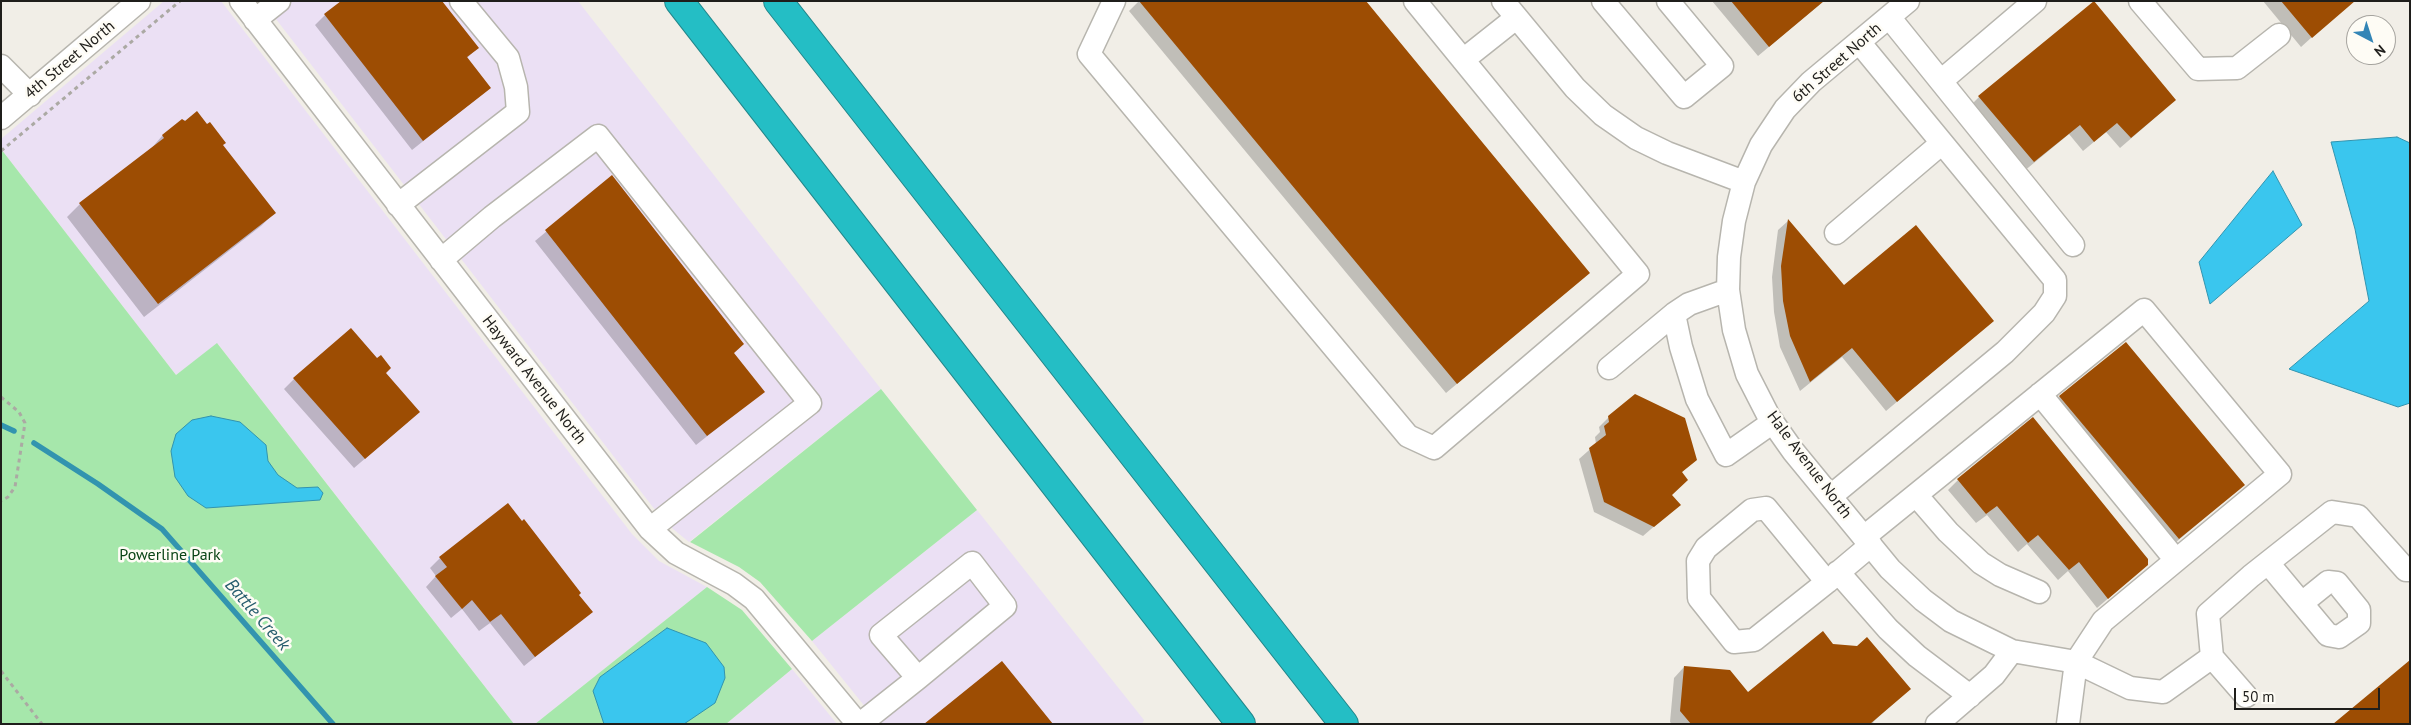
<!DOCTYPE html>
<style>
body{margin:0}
#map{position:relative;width:2411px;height:725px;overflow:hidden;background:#f1eee7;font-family:"PT Sans",sans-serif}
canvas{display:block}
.frame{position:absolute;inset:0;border:2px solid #1f1e1b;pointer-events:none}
.north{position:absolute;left:2346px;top:15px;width:50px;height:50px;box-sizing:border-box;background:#fefcf5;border:1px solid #a5a39e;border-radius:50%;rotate:140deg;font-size:14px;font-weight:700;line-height:20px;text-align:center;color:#1f1e1b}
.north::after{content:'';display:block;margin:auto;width:18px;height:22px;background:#3385b6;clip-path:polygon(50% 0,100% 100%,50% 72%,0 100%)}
.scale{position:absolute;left:2234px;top:688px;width:146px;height:22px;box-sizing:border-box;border:2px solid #1f1e1b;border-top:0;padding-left:6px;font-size:15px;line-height:18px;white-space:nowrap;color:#1f1e1b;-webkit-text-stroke:4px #fefcf5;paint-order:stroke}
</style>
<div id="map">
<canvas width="2411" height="725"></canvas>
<div class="frame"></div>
<div class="north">N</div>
<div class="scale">50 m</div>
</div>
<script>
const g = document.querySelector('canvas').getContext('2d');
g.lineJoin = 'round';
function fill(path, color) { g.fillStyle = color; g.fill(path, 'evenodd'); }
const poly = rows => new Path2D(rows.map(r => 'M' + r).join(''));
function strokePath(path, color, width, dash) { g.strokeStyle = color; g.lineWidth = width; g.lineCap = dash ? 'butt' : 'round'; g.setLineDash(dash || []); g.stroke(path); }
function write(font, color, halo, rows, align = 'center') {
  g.font = font + ' "PT Sans",sans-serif'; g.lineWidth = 5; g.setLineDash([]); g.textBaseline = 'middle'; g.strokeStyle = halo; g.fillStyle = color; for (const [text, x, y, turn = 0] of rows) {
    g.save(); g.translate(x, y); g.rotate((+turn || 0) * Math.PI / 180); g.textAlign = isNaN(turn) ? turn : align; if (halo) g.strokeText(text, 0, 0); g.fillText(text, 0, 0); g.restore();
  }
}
fill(poly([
 [164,1,221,1,632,534,659,561,707,587,535,724,514,724,218,344,176,375,1,149,1,139],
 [262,1,578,1,881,389,689,542,673,529,652,506],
 [977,510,1144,720,1142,724,879,724,812,641],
 [792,669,837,724,726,724]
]), '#ebe0f4');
fill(poly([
 [1,149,176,375,217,343,514,724,1,724],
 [881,389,977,510,812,641,760,582,739,567,690,542],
 [707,587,742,610,792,669,726,724,535,724]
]), '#a6e7ab');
const water = poly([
 [2397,137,2410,143,2410,403,2398,407,2289,369,2369,301,2355,229,2331,142,2397,137],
 [2273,171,2302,225,2210,304,2199,262,2273,171],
 [211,416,240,422,266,445,268,461,278,475,297,488,318,487,323,493,320,500,206,508,188,496,175,477,171,451,176,434,192,420,211,416],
 [667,628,706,643,724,667,725,678,715,703,684,724,604,724,593,691,600,677,667,628]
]);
fill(water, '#3ac6ee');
strokePath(water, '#3294af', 1);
fill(poly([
 [1139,1,1589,273,1446,393,1129,11],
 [1712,1,1824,1,1758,56],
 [2263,1,2352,1,2301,47],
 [325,15,477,48,467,58,490,88,412,150,315,25],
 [1979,97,2164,110,2120,148,2106,132,2083,151,2069,134,2023,172,1969,107],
 [182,120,207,126,274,213,261,226,144,317,67,217,80,204,150,150,162,136],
 [612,177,733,354,763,392,696,445,535,241],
 [1788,221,1844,286,1993,321,1886,411,1842,357,1800,391,1780,347,1774,312,1772,277,1778,230],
 [384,373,408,422,354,468,284,389,294,379],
 [2060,396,2243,485,2168,549,2050,406],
 [1609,417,1695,459,1681,473,1671,495,1679,505,1643,536,1594,512,1579,459,1596,444,1595,437,1600,432,1599,427],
 [1958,480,2147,565,2097,608,2068,571,2058,580,2027,544,2018,552,1987,515,1976,523,1948,490],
 [440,558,577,595,591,612,524,666,490,623,479,631,462,609,451,618,426,587,436,576,430,568],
 [1832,645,1909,689,1873,722,1874,724,1672,724,1670,722,1674,678,1684,667,1748,694]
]), '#0003');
strokePath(poly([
 [1,425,14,431],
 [34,443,98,484,162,529,333,724]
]), '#3294af', 5.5);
fill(poly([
 [341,1,442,1,479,48,467,57,491,88,423,141,324,14],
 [1139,1,1366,1,1590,273,1457,384],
 [1731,1,1824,1,1769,47],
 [2094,1,2176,100,2131,138,2117,123,2094,142,2080,125,2034,162,1978,96],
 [2281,1,2355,1,2312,38],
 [197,111,207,124,210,122,226,143,223,145,276,213,158,304,79,203,164,138,162,135,182,119,185,121],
 [612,175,744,344,734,353,765,392,707,436,545,230],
 [1788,219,1844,285,1916,225,1994,321,1897,402,1852,348,1810,382,1790,336,1783,301,1781,266],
 [351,328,377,358,381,355,391,368,386,373,420,412,365,459,293,378],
 [2126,342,2245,485,2179,539,2059,396],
 [1635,394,1685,418,1697,460,1682,472,1688,480,1672,495,1681,505,1654,527,1604,502,1589,448,1606,435,1604,426,1609,422,1608,416],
 [2033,417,2148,559,2148,565,2108,599,2079,562,2069,570,2038,535,2028,543,1997,506,1986,514,1957,479],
 [508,503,522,521,524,519,581,593,579,595,593,612,535,657,501,614,490,622,472,600,462,609,435,576,447,567,439,557],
 [1823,631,1833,644,1857,646,1867,637,1911,689,1870,724,1691,724,1680,711,1684,666,1730,670,1748,692],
 [2410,660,2410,724,2333,724],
 [1002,661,1053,724,924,724]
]), '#9d4d03');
const minor = poly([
 [241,1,650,529,676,553,734,584,754,599,858,724],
 [1114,1,1089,54,1408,436,1434,448,1638,274,1415,1],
 [1503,1,1575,88,1603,115,1636,138,1667,153,1744,182],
 [1603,1,1684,97,1722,66,1668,1],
 [1908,1,1811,82,1785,109,1761,145,1744,182,1734,221,1729,257,1728,290,1734,330,1747,374,1769,417,1793,451,1890,569,1923,600,1951,621,2012,651,2076,662,2130,688,2163,692,2212,657],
 [2140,1,2198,69,2237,68,2279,35],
 [1889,17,2073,245],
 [255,20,279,1],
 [1463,60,1516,18],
 [1,66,30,95],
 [1941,81,2035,1],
 [1,118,139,1],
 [398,205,518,112,516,87,508,58,461,1],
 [1836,233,1942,143],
 [441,260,492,217,598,136,810,403,650,529],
 [1674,314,1681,347,1697,399,1726,455,1773,422],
 [1609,368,1674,314,1689,304,1728,290],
 [2040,394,2175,559],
 [1916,495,1948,532,1981,563,2000,575,2039,592],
 [1831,496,2005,352,2044,313,2055,296,2055,280,1859,42],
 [1864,537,2144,310,2280,474,2103,621,2076,662,2068,724],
 [2268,563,2328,635,2339,637,2359,623,2359,610,2337,583,2328,582,2302,603],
 [1838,572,1888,629,1917,656,1970,696],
 [1827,582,1766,508,1752,510,1706,548,1698,561,1699,598,1734,642,1754,640,1827,582,1871,545],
 [2246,696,2212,657,2208,614,2251,576,2332,512,2358,516,2406,570,2410,570],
 [860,724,918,678,1005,606,972,563,881,635,918,678],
 [1937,724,1994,675,2012,651]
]);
const highway = poly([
 [679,1,1241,724],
 [778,1,1344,724]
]);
strokePath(minor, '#b7b5ae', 25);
strokePath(highway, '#22868a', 30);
strokePath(poly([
 [1,151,180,1],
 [1,397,19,412,25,423,15,487,8,497,1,501],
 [1,671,42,724]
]), '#aba9a3', 3, [4, 4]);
strokePath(minor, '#fff', 22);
strokePath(highway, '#24bec5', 28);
write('16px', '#1f1e1b', '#fefcf5', [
 ["4th Street North",70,60,-40],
 ["6th Street North",1837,63,-41],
 ["Hayward Avenue North",534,380,52],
 ["Hale Avenue North",1809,465,53]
]);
write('16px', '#0a4416', '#fefcf5', [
 ["Powerline Park",170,555]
]);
write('italic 18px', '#285e6f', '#fefcf5', [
 ["Battle Creek",257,615,49]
]);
</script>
